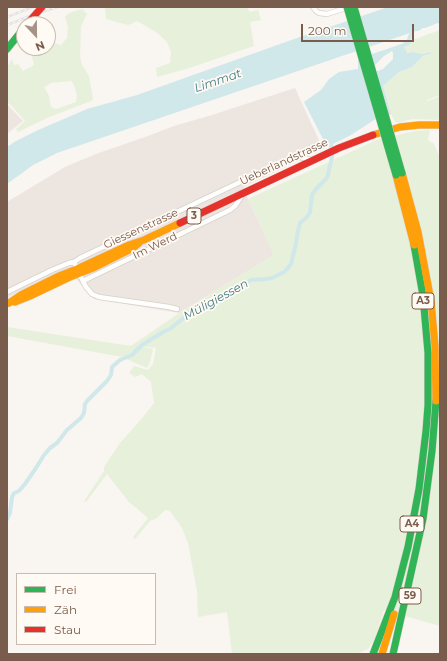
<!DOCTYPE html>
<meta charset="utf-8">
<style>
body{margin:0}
#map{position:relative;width:447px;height:661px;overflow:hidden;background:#f9f5f0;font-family:Montserrat,sans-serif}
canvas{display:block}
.frame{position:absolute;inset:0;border:8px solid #7a5c4d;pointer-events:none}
.legend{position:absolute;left:16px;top:573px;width:140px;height:72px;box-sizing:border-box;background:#fffaf3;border:1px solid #cabbb1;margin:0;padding:5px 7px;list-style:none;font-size:12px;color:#7a5c4d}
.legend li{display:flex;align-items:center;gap:8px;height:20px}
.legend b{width:20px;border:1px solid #cabbb1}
.north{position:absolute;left:16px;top:16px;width:40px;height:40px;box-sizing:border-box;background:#fffaf3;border:1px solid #cabbb1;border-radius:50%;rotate:158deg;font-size:11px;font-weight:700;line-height:16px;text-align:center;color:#7a5c4d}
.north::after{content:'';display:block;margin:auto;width:14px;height:18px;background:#a69286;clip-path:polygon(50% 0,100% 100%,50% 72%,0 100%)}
.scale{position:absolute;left:301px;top:24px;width:113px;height:18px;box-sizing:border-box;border:2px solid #7a5c4d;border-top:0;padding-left:5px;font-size:12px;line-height:14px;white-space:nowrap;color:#7a5c4d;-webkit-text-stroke:3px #fffaf3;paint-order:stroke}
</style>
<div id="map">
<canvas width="447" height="661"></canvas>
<div class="frame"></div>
<ul class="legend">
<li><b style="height:5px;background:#30b455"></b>Frei</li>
<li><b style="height:5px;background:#ff9f0a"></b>Zäh</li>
<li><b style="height:5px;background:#e5322d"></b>Stau</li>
</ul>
<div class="north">N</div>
<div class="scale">200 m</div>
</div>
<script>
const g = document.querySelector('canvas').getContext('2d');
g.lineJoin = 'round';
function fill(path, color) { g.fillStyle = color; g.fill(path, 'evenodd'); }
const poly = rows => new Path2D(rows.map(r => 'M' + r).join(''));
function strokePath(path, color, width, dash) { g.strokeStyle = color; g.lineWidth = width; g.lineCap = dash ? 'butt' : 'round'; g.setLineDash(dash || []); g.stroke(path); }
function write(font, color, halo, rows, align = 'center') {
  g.font = font + ' Montserrat,sans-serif'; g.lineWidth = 3.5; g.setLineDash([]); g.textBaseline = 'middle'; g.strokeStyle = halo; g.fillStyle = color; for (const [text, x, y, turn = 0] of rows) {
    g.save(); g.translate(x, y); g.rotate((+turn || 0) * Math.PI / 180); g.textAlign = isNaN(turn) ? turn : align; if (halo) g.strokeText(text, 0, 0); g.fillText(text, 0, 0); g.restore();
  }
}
fill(poly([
 [295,88,323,149,244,187,248,199,274,255,179,313,94,299,67,269,7,298,7,202,65,167,96,154,148,136,174,126,212,115],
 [7,104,23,121,7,134]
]), '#ede5e0');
fill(poly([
 [105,7,248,7,249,12,258,10,261,20,250,22,254,46,186,69,157,77,156,68,170,63,171,52,167,42,156,32,137,21,128,25,106,19],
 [82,9,87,14,81,26,80,56,82,65,89,76,93,99,91,101,49,117,18,132,16,129,25,121,11,105,7,102,7,67,12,59,14,65,18,64,23,71,34,65,30,48,48,48,48,42,51,42,61,45,67,38,68,27,65,17,69,13],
 [72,81,75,88,77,95,76,102,56,109,51,107,49,96,44,87,51,83],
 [440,30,440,95,427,100,428,101,440,96,440,120,413,119,396,123,391,114,383,86,399,72,412,67,423,56,429,55,430,52,423,54,413,52,408,53,407,52,404,47,411,43,410,41],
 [430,130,428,140,434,144,440,158,440,626,384,610,375,638,368,649,356,654,232,654,227,612,198,617,197,591,188,543,182,528,170,511,165,510,157,518,150,521,135,539,133,537,148,518,129,502,107,474,86,502,84,501,104,471,104,467,120,443,143,417,154,403,151,382,142,374,135,377,129,373,134,366,148,370,153,364,156,348,135,346,153,349,150,362,148,362,150,363,147,368,122,357,7,336,7,327,131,346,179,313,274,255,248,199,381,138,416,131]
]), '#e7f0db');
fill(poly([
 [388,7,440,7,440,24,438,23,425,28,423,28,418,31,416,31,342,56,57,153,33,165,7,184,7,147,16,141,36,131,87,109,137,95,297,38],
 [410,41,411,43,409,45,404,47,407,52,408,53,413,52,423,54,430,52,431,54,423,56,412,67,399,72,383,86,391,114,374,120,351,135,327,147,304,102,321,90,329,79,339,72,358,69,358,59],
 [392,51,393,53,393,59,383,69,372,73,375,65,384,56]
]), '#d0e8ea');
strokePath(poly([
 [405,44,408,42,412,32],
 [7,519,10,513,12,497,14,493,19,491,25,484,36,468,44,455,50,448,57,443,67,430,81,418,84,413,85,404,87,401,107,381,111,375,112,367,120,360,132,355,142,345,163,332,170,329,187,315,195,310,228,294,240,286,251,280,266,279,272,278,284,272,287,269,291,264,296,243,298,231,300,223,307,217,310,212,312,195,316,189,326,179,328,175,332,157,331,143,332,140]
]), '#d0e8ea', 4);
const street = poly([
 [313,7,316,11,319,13,327,14,349,7],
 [296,156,312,160],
 [83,281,230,210,235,206,243,194],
 [7,292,52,270,69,263,74,262],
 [177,309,169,307,99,297,92,294,86,287,80,275,74,262,80,258,295,156,318,145]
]);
const fast = poly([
 [7,49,24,28],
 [373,654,395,597,408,547,419,489,426,431,428,405,428,353,423,296,414,245],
 [393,654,423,519,432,451,436,401]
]);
const slow = poly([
 [373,135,400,127,419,125,440,125],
 [402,173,418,232,431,301,435,346,436,401],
 [396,175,414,245],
 [15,302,30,296,70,277,93,268,133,248,139,243],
 [9,303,21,295,59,276,77,269,129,245,144,240,180,223],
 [382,654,394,614]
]);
const jam = poly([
 [180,223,339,148,373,135]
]);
strokePath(street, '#d7d1cb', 6);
strokePath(fast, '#dad1cc', 8);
strokePath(slow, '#dad1cc', 8);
strokePath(jam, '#dad1cc', 8);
strokePath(street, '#fefefd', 4.5);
strokePath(fast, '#30b455', 7);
strokePath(slow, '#ff9f0a', 7);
strokePath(jam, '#e5322d', 7);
const rail = poly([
 [7,17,33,7],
 [7,25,35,14,58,7]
]);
strokePath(rail, '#e6e3e7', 2.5);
strokePath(rail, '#fffaf3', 1, [3]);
const fastBridge = poly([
 [347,7,396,175],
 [354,7,402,173]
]);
const jamBridge = poly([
 [27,24,42,7]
]);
strokePath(fastBridge, '#dad1cc', 8, []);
strokePath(jamBridge, '#dad1cc', 8, []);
strokePath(fastBridge, '#30b455', 7);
strokePath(jamBridge, '#e5322d', 7);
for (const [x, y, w] of [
 [194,216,14],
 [423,301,22],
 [412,524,24],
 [410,596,22]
]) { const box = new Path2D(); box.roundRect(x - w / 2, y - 8, w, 16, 3); g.fillStyle = '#fffaf3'; g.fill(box); strokePath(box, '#7a5c4d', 1); }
write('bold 10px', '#7a5c4d', null, [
 ["3",194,216],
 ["A3",423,301],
 ["A4",412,524],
 ["59",410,596]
]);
write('11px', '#7a5c4d', '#fffaf3', [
 ["Ueberlandstrasse",284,162,-25],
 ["Giessenstrasse",141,229,-25],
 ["Im Werd",155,246,-26]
]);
write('italic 12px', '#437c86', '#fffaf3', [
 ["Limmat",218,81,-19],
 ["Müligiessen",216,300,-29]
]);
</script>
